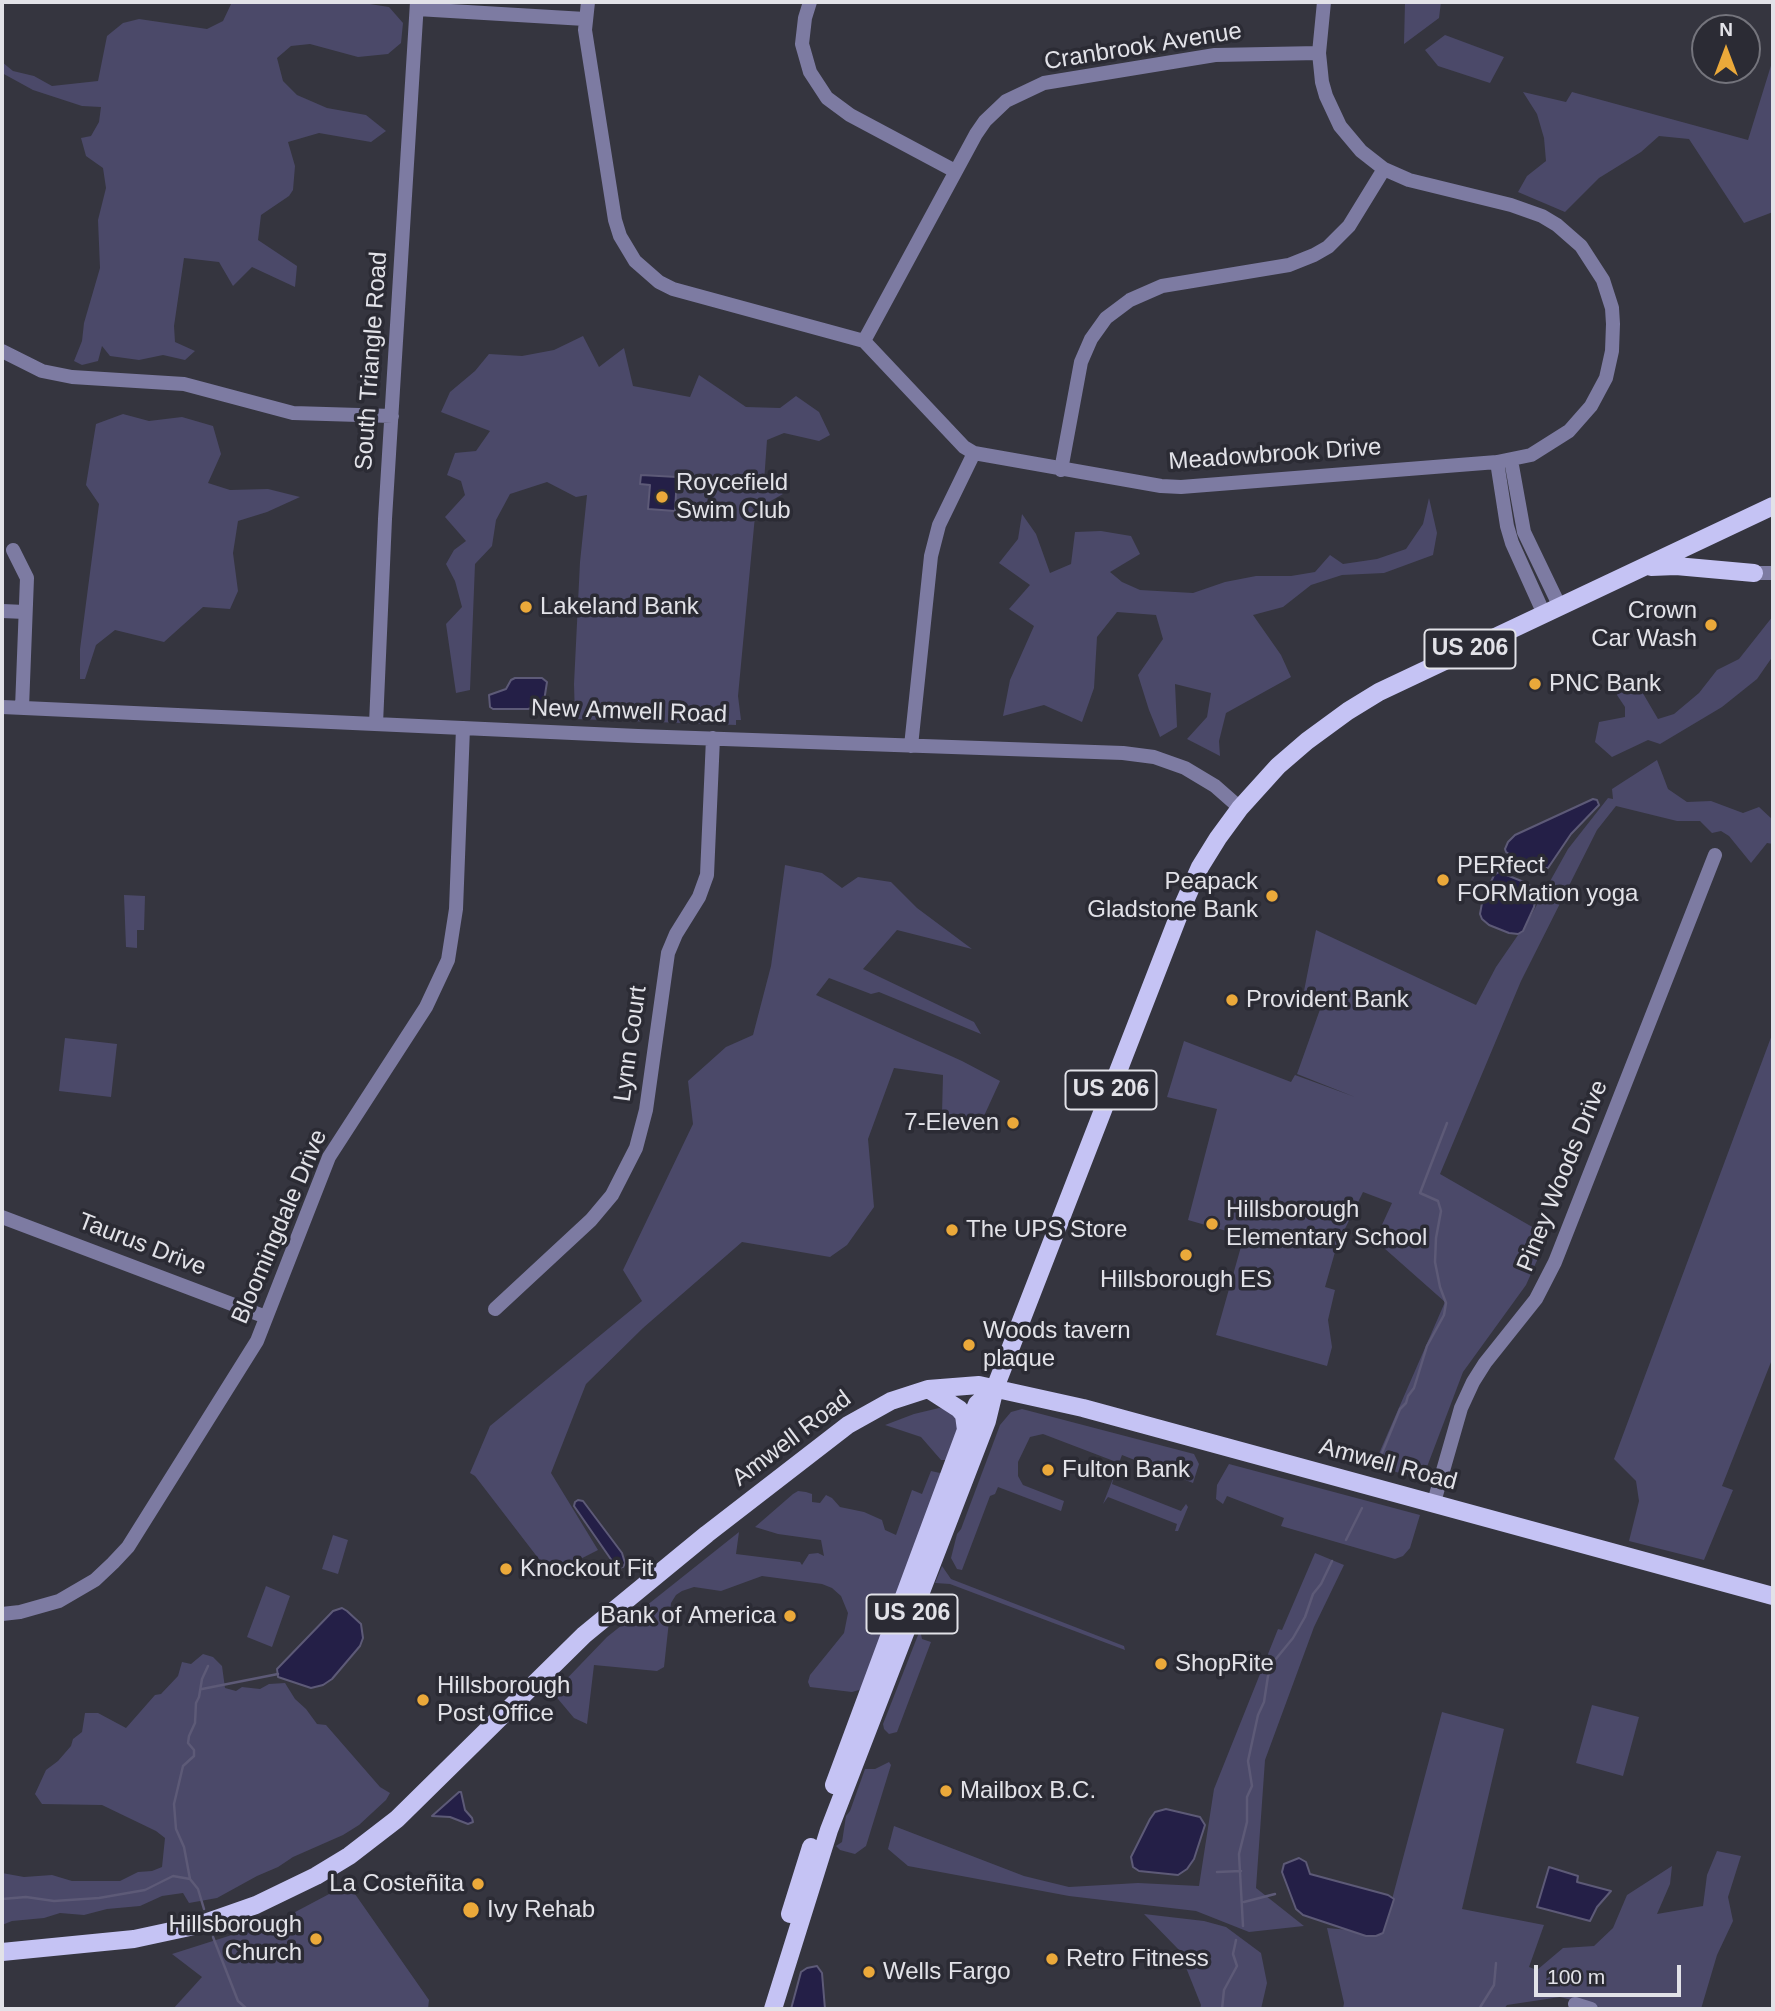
<!DOCTYPE html>
<meta charset="utf-8">
<style>
body{margin:0}
#map{position:relative;width:1775px;height:2011px;overflow:hidden;background:#35353f;font-family:Helvetica,sans-serif}
canvas{display:block}
.frame{position:absolute;inset:0;border:4px solid #e2e2e8;pointer-events:none}
.north{position:absolute;left:1691px;top:14px;width:70px;height:70px;box-sizing:border-box;background:#2b2b34;border:2px solid #74747c;border-radius:50%;rotate:0deg;font-size:19px;font-weight:700;line-height:28px;text-align:center;color:#e2e2e8}
.north::after{content:'';display:block;margin:auto;width:24px;height:32px;background:#eba93a;clip-path:polygon(50% 0,100% 100%,50% 72%,0 100%)}
.scale{position:absolute;left:1534px;top:1965px;width:147px;height:32px;box-sizing:border-box;border:4px solid #e2e2e8;border-top:0;padding-left:9px;font-size:21px;line-height:24px;white-space:nowrap;color:#e2e2e8;-webkit-text-stroke:5px #2b2b34;paint-order:stroke}
</style>
<div id="map">
<canvas width="1775" height="2011"></canvas>
<div class="frame"></div>
<div class="north">N</div>
<div class="scale">100 m</div>
</div>
<script>
const g = document.querySelector('canvas').getContext('2d');
g.lineJoin = 'round';
function fill(path, color) { g.fillStyle = color; g.fill(path, 'evenodd'); }
const poly = rows => new Path2D(rows.map(r => 'M' + r).join(''));
function strokePath(path, color, width, dash) { g.strokeStyle = color; g.lineWidth = width; g.lineCap = dash ? 'butt' : 'round'; g.setLineDash(dash || []); g.stroke(path); }
function write(font, color, halo, rows, align = 'center') {
  g.font = font + ' Helvetica,sans-serif'; g.lineWidth = 7; g.setLineDash([]); g.textBaseline = 'middle'; g.strokeStyle = halo; g.fillStyle = color; for (const [text, x, y, turn = 0] of rows) {
    g.save(); g.translate(x, y); g.rotate((+turn || 0) * Math.PI / 180); g.textAlign = isNaN(turn) ? turn : align; if (halo) g.strokeText(text, 0, 0); g.fillText(text, 0, 0); g.restore();
  }
}
fill(poly([
 [232,2,357,2,389,7,403,23,401,43,388,54,358,57,310,44,291,46,277,58,283,81,297,95,327,108,366,115,386,131,371,142,319,133,288,142,295,166,293,190,289,196,261,215,258,240,297,266,295,287,252,267,233,286,219,262,184,258,174,326,175,342,195,351,185,360,163,355,139,360,110,356,102,346,98,361,82,365,74,361,82,341,84,323,100,268,98,220,106,188,103,168,86,156,81,138,91,136,99,122,101,107,82,106,33,90,2,73,2,62,13,71,34,76,52,86,98,81,107,36,123,23,139,19,207,29,223,21],
 [1405,2,1441,2,1439,18,1404,44],
 [1445,35,1504,57,1490,83,1438,66,1425,50],
 [1773,59,1773,212,1744,223,1689,139,1659,136,1641,152,1599,178,1565,212,1518,192,1527,176,1546,161,1544,138,1537,114,1523,92,1566,102,1572,92,1748,140],
 [583,336,599,367,624,348,633,386,690,397,699,375,746,407,780,408,796,396,819,412,830,435,819,441,784,433,767,440,764,482,783,494,760,507,755,516,738,696,741,720,736,720,736,725,575,719,574,684,580,562,587,495,576,497,547,482,510,494,496,520,492,546,475,564,470,690,456,693,446,624,462,607,455,581,446,564,454,550,466,541,445,517,465,495,461,481,447,475,455,453,476,451,490,431,441,412,450,392,475,371,489,354,522,356,554,350],
 [123,414,149,421,182,417,213,426,221,454,208,483,230,490,268,489,300,497,267,512,238,521,233,553,238,591,230,609,203,607,164,642,115,630,96,645,85,679,80,679,80,649,99,504,86,485,96,424],
 [1429,498,1437,533,1433,555,1384,573,1342,575,1311,585,1283,607,1253,615,1281,655,1291,677,1226,713,1219,741,1220,756,1187,739,1207,717,1211,693,1175,684,1177,727,1160,737,1149,710,1138,675,1163,639,1156,615,1117,612,1097,637,1094,688,1082,722,1044,705,1003,716,1010,680,1034,626,1009,609,1030,585,999,563,1018,539,1022,514,1036,534,1050,573,1071,564,1075,532,1101,531,1131,536,1140,554,1110,572,1122,582,1140,590,1193,593,1225,582,1256,576,1291,576,1315,572,1330,555,1343,564,1377,559,1406,549,1423,524],
 [1773,616,1773,656,1757,679,1722,707,1660,744,1648,740,1612,757,1595,742,1599,722,1625,717,1625,707,1617,695,1621,685,1641,690,1658,719,1674,714,1699,693,1717,670,1739,659],
 [1657,760,1668,789,1687,802,1711,801,1743,813,1759,807,1773,820,1773,844,1767,843,1751,863,1729,836,1721,831,1712,833,1700,821,1677,821,1616,806,1597,830,1521,981,1440,1174,1548,1236,1526,1285,1463,1372,1422,1480,1374,1465,1445,1302,1375,1240,1392,1203,1363,1192,1337,1245,1325,1287,1335,1290,1328,1320,1332,1347,1327,1366,1216,1335,1244,1236,1188,1220,1217,1109,1167,1097,1184,1041,1291,1082,1295,1075,1355,1097,1297,1074,1323,1001,1304,991,1316,930,1476,1005,1496,967,1529,919,1568,849,1608,798,1613,799,1612,789],
 [785,865,822,873,842,888,858,877,891,882,917,908,972,949,897,930,863,969,974,1022,981,1034,879,992,871,994,829,978,816,995,962,1061,1000,1081,978,1129,942,1114,943,1075,894,1068,868,1139,874,1207,847,1245,830,1257,742,1242,643,1328,586,1384,551,1473,598,1550,559,1570,545,1567,475,1476,470,1473,490,1426,642,1301,623,1270,693,1124,688,1081,726,1047,753,1035,771,966],
 [124,895,145,896,144,930,137,930,137,948,126,947],
 [1773,1032,1773,1357,1722,1486,1733,1490,1704,1560,1629,1541,1639,1501,1636,1481,1614,1459],
 [65,1038,117,1044,111,1097,59,1091],
 [939,1408,945,1409,961,1421,946,1460,941,1460,921,1437,885,1425,914,1414],
 [1022,1409,1194,1454,1199,1464,1193,1483,1122,1455,1119,1463,1043,1434,1030,1437,1018,1462,1018,1476,1023,1485,1064,1501,1061,1511,998,1487,995,1494,990,1496,962,1570,957,1569,951,1558,957,1534,961,1529,1000,1425,1011,1412],
 [1229,1464,1420,1515,1410,1548,1403,1556,1395,1559,1281,1526,1284,1518,1227,1496,1223,1504,1216,1499,1217,1485],
 [931,1471,940,1473,942,1478,864,1685,859,1690,852,1692,810,1687,808,1682,810,1675,844,1633,848,1613,841,1596,832,1588,822,1584,762,1576,721,1591,694,1587,682,1591,676,1595,671,1603,664,1667,657,1671,594,1665,587,1724,574,1718,553,1693,607,1637,739,1532,736,1554,800,1562,802,1565,809,1554,818,1553,824,1556,821,1540,778,1534,755,1527,793,1494,798,1491,806,1492,812,1494,812,1502,820,1503,826,1495,832,1498,840,1507,864,1512,882,1520,885,1530,896,1535,912,1490,922,1494],
 [1114,1476,1112,1484,1181,1511,1186,1504,1188,1507,1178,1531,1175,1531,1177,1524,1108,1497,1103,1504],
 [333,1535,348,1540,338,1574,322,1569],
 [1315,1553,1344,1565,1314,1627,1265,1760,1256,1888,1304,1926,1249,1932,1196,1911,1069,1896,908,1866,888,1849,894,1826,1024,1876,1069,1887,1138,1883,1199,1886,1214,1789,1278,1629,1282,1630],
 [942,1566,951,1579,1124,1646,1125,1650,950,1584,935,1583],
 [266,1586,290,1596,272,1647,247,1637],
 [920,1630,922,1639,931,1642,897,1732,889,1734,884,1729,883,1724],
 [203,1654,213,1657,222,1666,225,1688,236,1691,242,1687,260,1689,269,1684,285,1683,295,1699,306,1709,317,1724,326,1725,380,1787,390,1793,386,1800,359,1825,343,1835,293,1857,278,1867,257,1876,217,1898,189,1903,183,1893,162,1896,140,1906,107,1909,84,1915,60,1913,44,1918,12,1921,2,1925,2,1873,24,1877,52,1875,72,1881,120,1881,138,1872,152,1871,162,1867,165,1838,156,1831,102,1805,42,1804,35,1794,46,1770,58,1761,71,1746,73,1739,82,1732,85,1713,98,1713,126,1728,155,1695,161,1694,178,1676,182,1662,191,1664],
 [1592,1705,1639,1717,1623,1776,1576,1763],
 [1442,1712,1504,1729,1462,1909,1544,1925,1529,1967,1537,1970,1563,1948,1594,1946,1613,1928,1627,1895,1672,1866,1670,1884,1657,1914,1703,1906,1707,1875,1717,1851,1741,1856,1728,1897,1733,1921,1717,1955,1701,2009,1607,2009,1560,1997,1507,2005,1504,2009,1343,2009,1344,2003,1327,1928,1383,1933],
 [889,1762,891,1765,866,1846,855,1854,840,1850,836,1846,842,1842,846,1816,850,1811,865,1769,875,1769],
 [348,1884,429,2000,428,2009,173,2009,202,1977,172,1954,282,1919],
 [1144,1914,1204,1921,1226,1927,1261,1953,1267,1983,1261,2009,1200,2009,1201,2005,1179,1950]
]), '#4b4969');
const water = poly([
 [641,475,677,477,675,511,648,509,650,485,640,484,641,475],
 [515,678,542,678,547,682,544,701,539,706,528,709,493,709,490,707,489,695,506,689,511,680,515,678],
 [1593,799,1597,800,1599,805,1571,834,1548,868,1540,868,1518,860,1506,852,1505,849,1508,842,1515,835,1593,799],
 [1499,872,1524,882,1534,888,1536,894,1534,907,1523,931,1518,934,1509,933,1489,925,1482,919,1480,914,1482,903,1494,875,1499,872],
 [578,1500,583,1501,622,1553,625,1563,623,1567,617,1568,574,1506,575,1502,578,1500],
 [342,1608,347,1611,361,1624,363,1638,360,1646,332,1679,323,1685,311,1688,278,1677,277,1669,333,1611,342,1608],
 [459,1792,461,1792,465,1810,472,1818,473,1822,468,1824,450,1817,432,1816,459,1792],
 [1166,1809,1200,1817,1205,1825,1194,1859,1187,1869,1178,1875,1139,1871,1133,1867,1131,1857,1150,1819,1155,1812,1166,1809],
 [1299,1858,1306,1862,1310,1874,1388,1895,1394,1899,1383,1933,1376,1936,1366,1936,1303,1915,1296,1909,1282,1872,1284,1864,1299,1858],
 [1549,1867,1578,1876,1577,1882,1611,1891,1597,1907,1590,1921,1537,1907,1549,1867],
 [817,1966,822,1973,825,2009,791,2009,801,1972,807,1968,817,1966]
]);
fill(water, '#241f47');
strokePath(water, '#5d5a77', 2);
strokePath(poly([
 [1377,1465,1400,1409,1406,1403,1408,1396,1414,1388,1427,1346,1444,1315,1446,1303,1440,1287,1435,1262,1436,1238,1441,1211,1438,1201,1420,1193,1447,1123],
 [1346,1540,1362,1508],
 [202,1689,278,1674],
 [1217,1872,1241,1871],
 [190,1879,184,1847,176,1829,174,1804,183,1766,194,1756,194,1750,188,1743,189,1736,195,1723,196,1703,199,1697,202,1679,208,1666],
 [2,1899,26,1897,54,1901,99,1898,145,1890,173,1876,190,1879,198,1889,204,1909],
 [1244,1902,1275,1894],
 [1243,1926,1239,1854,1247,1822,1247,1797,1252,1786,1248,1761,1258,1715,1264,1702,1268,1676,1275,1660,1293,1638,1305,1617,1313,1594,1321,1584,1332,1561],
 [213,1937,238,2001,247,2009],
 [1222,2009,1224,1990,1237,1966,1233,1954,1236,1940],
 [1479,2009,1494,1985,1496,1963]
]), '#5d5a77', 2.5);
strokePath(poly([
 [588,2,585,30,615,220,620,236,635,261,659,282,673,289,864,341,964,447,974,453,1161,486,1181,487,1497,462,1531,455,1569,431,1591,406,1606,378,1612,351,1613,324,1612,308,1603,280,1581,246,1557,225,1542,216,1511,205,1409,180,1384,169,1361,151,1340,126,1326,96,1322,82,1319,53,1324,2],
 [810,2,805,18,802,44,810,72,827,98,850,115,955,171],
 [417,9,585,19],
 [864,341,976,134,985,121,1006,101,1044,83,1215,55,1319,53],
 [2,351,42,371,72,377,184,384,293,413,392,416],
 [1511,460,1524,532,1560,607],
 [1497,462,1507,526,1512,543,1544,614],
 [1061,470,1081,362,1091,339,1106,318,1130,300,1162,286,1289,265,1314,255,1328,247,1349,226,1384,169],
 [13,550,27,578,22,708],
 [1754,573,1773,573],
 [2,611,25,612],
 [2,707,638,736,1123,753,1154,757,1185,768,1215,786,1240,808],
 [376,724,385,519,417,2],
 [911,746,931,556,939,525,974,453],
 [2,1217,266,1317],
 [495,1309,591,1220,612,1195,636,1148,646,1110,668,953,676,934,699,897,707,875,713,738],
 [1434,1502,1461,1408,1473,1382,1485,1363,1536,1299,1555,1262,1715,855],
 [2,1614,20,1612,59,1601,95,1580,113,1563,128,1547,257,1341,329,1157,426,1007,448,960,456,909,463,728],
 [1575,2004,1591,2009]
]), '#7d7ba2', 14);
strokePath(poly([
 [1651,567,1676,566,1754,573],
 [928,1389,959,1409,964,1415,966,1430],
 [834,1785,966,1430,977,1404,995,1388],
 [790,1914,811,1847],
 [2,1952,134,1939,199,1925,256,1905,316,1876,349,1856,397,1819,584,1635,707,1534,848,1425,891,1401,928,1389,979,1385,1083,1408,1773,1596],
 [773,2009,829,1830,987,1421,995,1388,1180,912,1200,867,1218,838,1240,808,1278,766,1307,741,1348,711,1379,692,1773,506]
]), '#c5c3f4', 18);
for (const [x, y, r, color] of [
 [662,497,7,"#eba93a"],
 [526,607,7,"#eba93a"],
 [1711,625,7,"#eba93a"],
 [1535,684,7,"#eba93a"],
 [1443,880,7,"#eba93a"],
 [1272,896,7,"#eba93a"],
 [1232,1000,7,"#eba93a"],
 [1013,1123,7,"#eba93a"],
 [1212,1224,7,"#eba93a"],
 [952,1230,7,"#eba93a"],
 [1186,1255,7,"#eba93a"],
 [969,1345,7,"#eba93a"],
 [1048,1470,7,"#eba93a"],
 [506,1569,7,"#eba93a"],
 [790,1616,7,"#eba93a"],
 [1161,1664,7,"#eba93a"],
 [423,1700,7,"#eba93a"],
 [946,1791,7,"#eba93a"],
 [478,1884,7,"#eba93a"],
 [471,1910,9,"#eba93a"],
 [316,1939,7,"#eba93a"],
 [1052,1959,7,"#eba93a"],
 [869,1972,7,"#eba93a"]
]) { const dot = new Path2D(); dot.arc(x, y, r, 0, 2 * Math.PI); g.fillStyle = color; g.fill(dot); strokePath(dot, '#2b2b34', 2.5); }
for (const [x, y, w] of [
 [1470,649,91],
 [1111,1090,91],
 [912,1614,91]
]) { const box = new Path2D(); box.roundRect(x - w / 2, y - 19.5, w, 39, 5); g.fillStyle = '#2b2b34'; g.fill(box); strokePath(box, '#e2e2e8', 2); }
write('bold 23px', '#e2e2e8', null, [
 ["US 206",1470,649],
 ["US 206",1111,1090],
 ["US 206",912,1614]
]);
write('24px', '#e2e2e8', '#2b2b34', [
 ["Cranbrook Avenue",1143,47,-9],
 ["South Triangle Road",372,361,-86],
 ["Meadowbrook Drive",1275,455,-4],
 ["New Amwell Road",629,712,2],
 ["Lynn Court",631,1044,-82],
 ["Piney Woods Drive",1563,1176,-68],
 ["Bloomingdale Drive",280,1227,-67],
 ["Taurus Drive",142,1245,21],
 ["Amwell Road",792,1439,-37],
 ["Amwell Road",1388,1465,15]
]);
write('24px', '#e2e2e8', '#2b2b34', [
 ["Roycefield",676,483],
 ["Swim Club",676,511],
 ["Lakeland Bank",540,607],
 ["Crown",1697,611,"right"],
 ["Car Wash",1697,639,"right"],
 ["PNC Bank",1549,684],
 ["PERfect",1457,866],
 ["FORMation yoga",1457,894],
 ["Peapack",1258,882,"right"],
 ["Gladstone Bank",1258,910,"right"],
 ["Provident Bank",1246,1000],
 ["7-Eleven",999,1123,"right"],
 ["Hillsborough",1226,1210],
 ["Elementary School",1226,1238],
 ["The UPS Store",966,1230],
 ["Hillsborough ES",1186,1280,"center"],
 ["Woods tavern",983,1331],
 ["plaque",983,1359],
 ["Fulton Bank",1062,1470],
 ["Knockout Fit",520,1569],
 ["Bank of America",776,1616,"right"],
 ["ShopRite",1175,1664],
 ["Hillsborough",437,1686],
 ["Post Office",437,1714],
 ["Mailbox B.C.",960,1791],
 ["La Costeñita",464,1884,"right"],
 ["Ivy Rehab",487,1910],
 ["Hillsborough",302,1925,"right"],
 ["Church",302,1953,"right"],
 ["Retro Fitness",1066,1959],
 ["Wells Fargo",883,1972]
], 'left');
</script>
